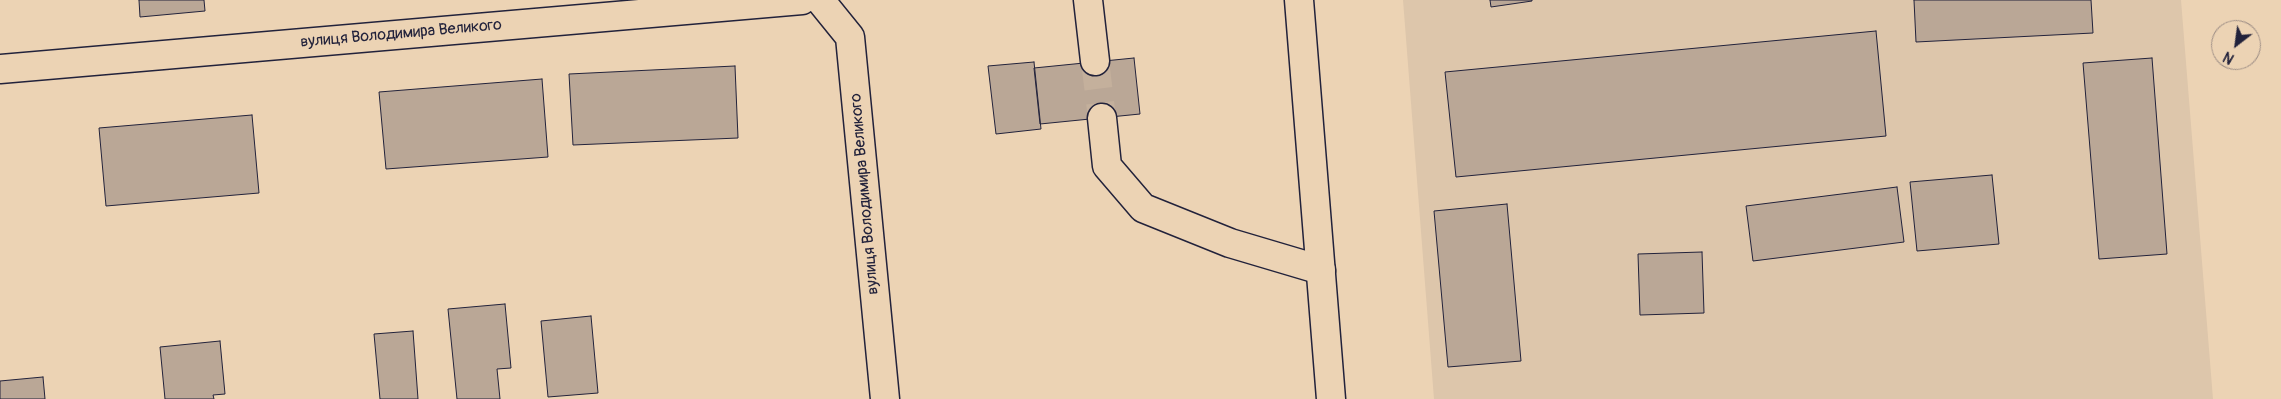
<!DOCTYPE html>
<meta charset="utf-8">
<style>
body{margin:0}
#map{position:relative;width:2281px;height:399px;overflow:hidden;background:#ecd3b4;font-family:Pangolin,sans-serif}
canvas{display:block}
.north{position:absolute;left:2211px;top:20px;width:50px;height:50px;box-sizing:border-box;background:#ecd3b4;border:1px solid #9b8c84;border-radius:50%;rotate:210deg;font-size:14px;font-weight:700;line-height:20px;text-align:center;color:#22223b}
.north::after{content:'';display:block;margin:auto;width:18px;height:22px;background:#22223b;clip-path:polygon(50% 0,100% 100%,50% 72%,0 100%)}
</style>
<div id="map">
<canvas width="2281" height="399"></canvas>
<div class="north">N</div>
</div>
<script>
const g = document.querySelector('canvas').getContext('2d');
g.lineJoin = 'round';
function fill(path, color) { g.fillStyle = color; g.fill(path, 'evenodd'); }
const poly = rows => new Path2D(rows.map(r => 'M' + r).join(''));
function strokePath(path, color, width, dash) { g.strokeStyle = color; g.lineWidth = width; g.lineCap = dash ? 'butt' : 'round'; g.setLineDash(dash || []); g.stroke(path); }
function write(font, color, halo, rows, align = 'center') {
  g.font = font + ' Pangolin,sans-serif'; g.lineWidth = 4; g.setLineDash([]); g.textBaseline = 'middle'; g.strokeStyle = halo; g.fillStyle = color; for (const [text, x, y, turn = 0] of rows) {
    g.save(); g.translate(x, y); g.rotate((+turn || 0) * Math.PI / 180); g.textAlign = isNaN(turn) ? turn : align; if (halo) g.strokeText(text, 0, 0); g.fillText(text, 0, 0); g.restore();
  }
}
fill(poly([
 [1403,0,2181,0,2213,399,1434,399]
]), '#ddc6ab');
const building = poly([
 [139,0,204,0,205,11,140,17,139,0],
 [1490,0,1532,0,1532,1,1491,7,1490,0],
 [1914,0,2091,0,2093,33,1916,42,1914,0],
 [1876,31,1886,136,1456,177,1445,72,1876,31],
 [1134,58,1140,114,1040,124,1034,68,1134,58],
 [2152,58,2167,254,2099,259,2083,63,2152,58],
 [1034,62,1041,129,996,134,988,66,1034,62],
 [735,66,738,138,573,145,569,74,735,66],
 [542,79,548,157,386,169,379,92,542,79],
 [252,115,259,193,106,206,99,128,252,115],
 [1992,175,1999,244,1917,251,1910,182,1992,175],
 [1897,187,1904,242,1753,261,1746,206,1897,187],
 [1507,204,1521,361,1448,367,1434,211,1507,204],
 [1702,252,1704,313,1640,315,1638,254,1702,252],
 [505,304,511,368,497,369,500,399,457,399,448,309,505,304],
 [591,316,598,393,548,397,541,321,591,316],
 [413,331,418,399,380,399,374,334,413,331],
 [220,341,225,394,213,395,214,399,165,399,160,347,220,341],
 [43,377,45,399,0,399,0,381,43,377]
]);
fill(building, '#baa796');
strokePath(building, '#22223b', 1);
strokePath(poly([
 [1095,61,1102,118]
]), '#c4b09c', 28, [28, 14]);
const minor = poly([
 [820,0,850,37,885,399],
 [1088,0,1095,61],
 [0,69,802,0],
 [1102,118,1107,166,1143,208,1230,243,1321,270]
]);
const major = poly([
 [1299,0,1331,399]
]);
strokePath(minor, '#22223b', 31);
strokePath(major, '#22223b', 31);
strokePath(minor, '#ecd3b4', 28);
strokePath(major, '#ecd3b4', 28);
write('16px', '#22223b', '#ecd3b4', [
 ["вулиця Володимира Великого",401,34,-5],
 ["вулиця Володимира Великого",865,194,-95]
]);
</script>
